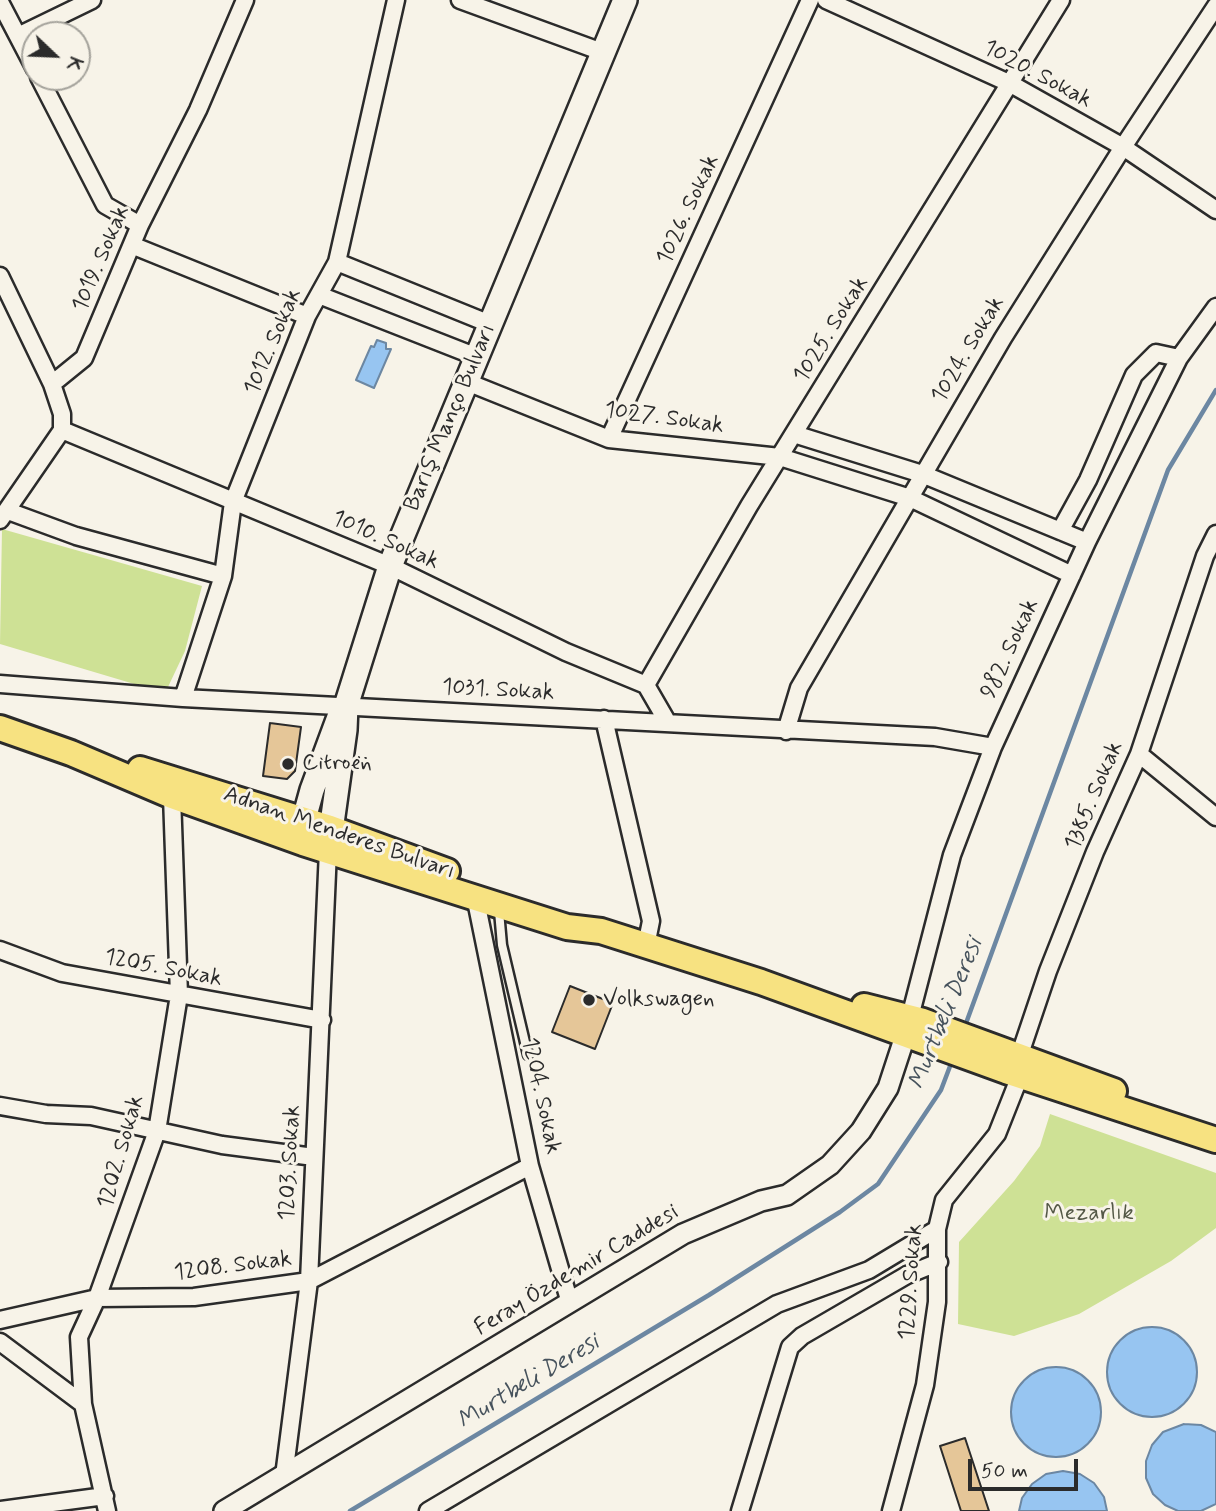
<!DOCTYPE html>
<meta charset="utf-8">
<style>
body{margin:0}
#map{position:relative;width:1216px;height:1511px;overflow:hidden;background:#f7f3e8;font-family:Mynerve,sans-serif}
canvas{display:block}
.north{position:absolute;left:21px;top:21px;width:70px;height:70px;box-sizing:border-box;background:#f7f3e8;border:2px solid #a5a39c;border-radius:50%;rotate:113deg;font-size:19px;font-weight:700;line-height:28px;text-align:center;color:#2b2b2b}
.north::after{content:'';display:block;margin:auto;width:24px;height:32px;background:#2b2b2b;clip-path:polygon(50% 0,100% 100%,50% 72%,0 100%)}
.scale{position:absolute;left:968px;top:1459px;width:110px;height:32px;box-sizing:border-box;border:4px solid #2b2b2b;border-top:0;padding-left:9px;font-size:21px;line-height:24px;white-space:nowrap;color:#2b2b2b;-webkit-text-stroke:5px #f7f3e8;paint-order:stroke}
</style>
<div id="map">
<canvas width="1216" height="1511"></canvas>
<div class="north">K</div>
<div class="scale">50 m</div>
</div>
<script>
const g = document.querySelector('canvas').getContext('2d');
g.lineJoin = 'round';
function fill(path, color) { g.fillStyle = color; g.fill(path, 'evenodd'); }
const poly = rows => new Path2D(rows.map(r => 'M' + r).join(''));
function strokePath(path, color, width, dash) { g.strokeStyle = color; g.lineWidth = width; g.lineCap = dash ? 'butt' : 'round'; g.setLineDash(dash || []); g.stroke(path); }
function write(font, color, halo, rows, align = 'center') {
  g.font = font + ' Mynerve,sans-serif'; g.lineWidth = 6; g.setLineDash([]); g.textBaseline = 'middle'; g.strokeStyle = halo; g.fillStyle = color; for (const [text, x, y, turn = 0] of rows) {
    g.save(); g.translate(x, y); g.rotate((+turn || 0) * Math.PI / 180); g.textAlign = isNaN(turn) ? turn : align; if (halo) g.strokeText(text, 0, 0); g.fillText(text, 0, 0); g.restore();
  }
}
fill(poly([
 [2,529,202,586,185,651,168,687,141,686,0,644],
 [1050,1114,1216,1173,1216,1228,1171,1261,1079,1314,1014,1336,958,1324,959,1242,1014,1181,1040,1146]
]), '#cee195');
const water = poly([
 [377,340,386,343,386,349,391,349,374,388,356,380,371,346,374,347,377,340],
 '1107 1372a45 45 0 1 1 90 0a45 45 0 1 1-90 0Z',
 '1011 1412a45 45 0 1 1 90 0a45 45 0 1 1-90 0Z',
 [1184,1424,1201,1425,1216,1432,1216,1504,1201,1511,1178,1511,1165,1505,1153,1494,1146,1478,1146,1461,1152,1445,1163,1432,1184,1424],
 [1063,1471,1080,1474,1094,1483,1104,1497,1107,1511,1019,1511,1022,1498,1032,1484,1046,1474,1063,1471]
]);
fill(water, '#97c5f1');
strokePath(water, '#6c87a2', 2);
strokePath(poly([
 [965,1026,1168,470,1216,390],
 [350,1511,709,1295,840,1212,878,1184,941,1090,952,1061]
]), '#6c87a2', 4.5);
const building = poly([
 [270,723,301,727,295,771,287,779,263,776,270,723],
 [570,986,613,1003,595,1049,552,1032,570,986],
 [965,1438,989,1511,961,1511,940,1446,965,1438]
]);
fill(building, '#e5c698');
strokePath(building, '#2b2b2b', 2);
const service = poly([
 [499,911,502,945,528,1055]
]);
const minor = poly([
 [460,0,605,53],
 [826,0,1011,84,1123,147,1216,210],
 [0,2,35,69],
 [18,36,92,0],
 [39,77,105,205,140,225],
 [134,246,307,316],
 [337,262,490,324],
 [0,276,52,384],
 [319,295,477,357],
 [467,382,609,439,780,457,910,498,1072,575],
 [62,430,390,566,566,652,646,685,668,723],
 [794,434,922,474,1087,542],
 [609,439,810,0],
 [8,511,76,536,223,576],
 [0,520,62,430,62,414,52,384,84,358,140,225,198,110,245,0],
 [1060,531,1088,480,1134,375,1156,353,1179,358],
 [0,684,183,698,935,737,993,747],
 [646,685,749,506,1061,0],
 [183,698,223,576,233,502,307,316,337,262,396,0],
 [604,719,651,921,646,946],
 [786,731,799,688,1003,338,1123,147,1216,6],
 [1139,754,1216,817],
 [475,896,530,1166,570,1303],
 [0,950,62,973,322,1020],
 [910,1017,952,855,993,747,1087,542,1179,358,1216,307],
 [0,1106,46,1114,91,1116,222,1145,314,1157],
 [0,1320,97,1298,194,1297,309,1281,530,1166],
 [0,1342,83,1404],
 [284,1476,309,1281,328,850],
 [0,1510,105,1496],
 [107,1511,83,1404,79,1337,97,1298,157,1131,179,995,172,796],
 [428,1511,777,1304,869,1270,937,1229],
 [740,1511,790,1347,802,1336,907,1275,939,1262],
 [891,1511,925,1385,937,1302,937,1229,944,1200,997,1134,1020,1076,1020,1054,1048,971,1095,852,1139,754,1205,556,1216,534]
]);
const tertiary = poly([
 [224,1511,683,1234,761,1201,787,1195,830,1165,861,1131,888,1088,910,1021]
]);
const secondary = poly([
 [303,838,304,819,312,790,339,717],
 [329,845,345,730,346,706,390,566,625,0]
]);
const primary = poly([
 [0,728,71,753,172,796,303,843,567,927,601,931,761,982,1006,1071,1216,1140],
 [140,769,330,828,447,871],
 [864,1006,923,1021,1114,1091]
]);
strokePath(service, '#2b2b2b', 13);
strokePath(minor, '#2b2b2b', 21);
strokePath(tertiary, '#2b2b2b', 24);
strokePath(secondary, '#2b2b2b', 28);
strokePath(primary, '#2b2b2b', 30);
strokePath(service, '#f7f3e8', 8);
strokePath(minor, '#f7f3e8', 16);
strokePath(tertiary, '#f7f3e8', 19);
strokePath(secondary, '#f7f3e8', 23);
strokePath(primary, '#f7e281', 24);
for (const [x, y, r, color] of [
 [288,764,7,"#2b2b2b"],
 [589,1000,7,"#2b2b2b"]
]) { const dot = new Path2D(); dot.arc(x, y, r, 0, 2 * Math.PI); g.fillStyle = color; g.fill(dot); strokePath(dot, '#f7f3e8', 2.5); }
write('23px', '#2b2b2b', '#f7f3e8', [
 ["1020. Sokak",1037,75,28],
 ["1026. Sokak",689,210,-65],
 ["1019. Sokak",102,259,-67],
 ["1025. Sokak",832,330,-58],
 ["1012. Sokak",274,342,-67],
 ["1024. Sokak",969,350,-59],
 ["Barış Manço Bulvarı",451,418,-67],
 ["1027. Sokak",664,419,8],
 ["1010. Sokak",385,541,24],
 ["982. Sokak",1011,649,-65],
 ["1031. Sokak",498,691,3],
 ["1385. Sokak",1095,796,-67],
 ["Adnan Menderes Bulvarı",339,834,19],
 ["1205. Sokak",163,969,11],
 ["1204. Sokak",540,1096,78],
 ["1202. Sokak",122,1152,-74],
 ["1203. Sokak",291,1163,-87],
 ["1208. Sokak",233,1267,-7],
 ["Feray Özdemir Caddesi",577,1271,-31],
 ["1229. Sokak",912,1282,-86]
]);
write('23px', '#2b2b2b', '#f7f3e8', [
 ["Citroën",302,764],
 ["Volkswagen",603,1000]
], 'left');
write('23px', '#545846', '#f7f3e8', [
 ["Mezarlık",1089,1214]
]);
write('italic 24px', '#46525c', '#f7f3e8', [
 ["Murtbeli Deresi",947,1014,-68],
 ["Murtbeli Deresi",529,1383,-31]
]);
</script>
